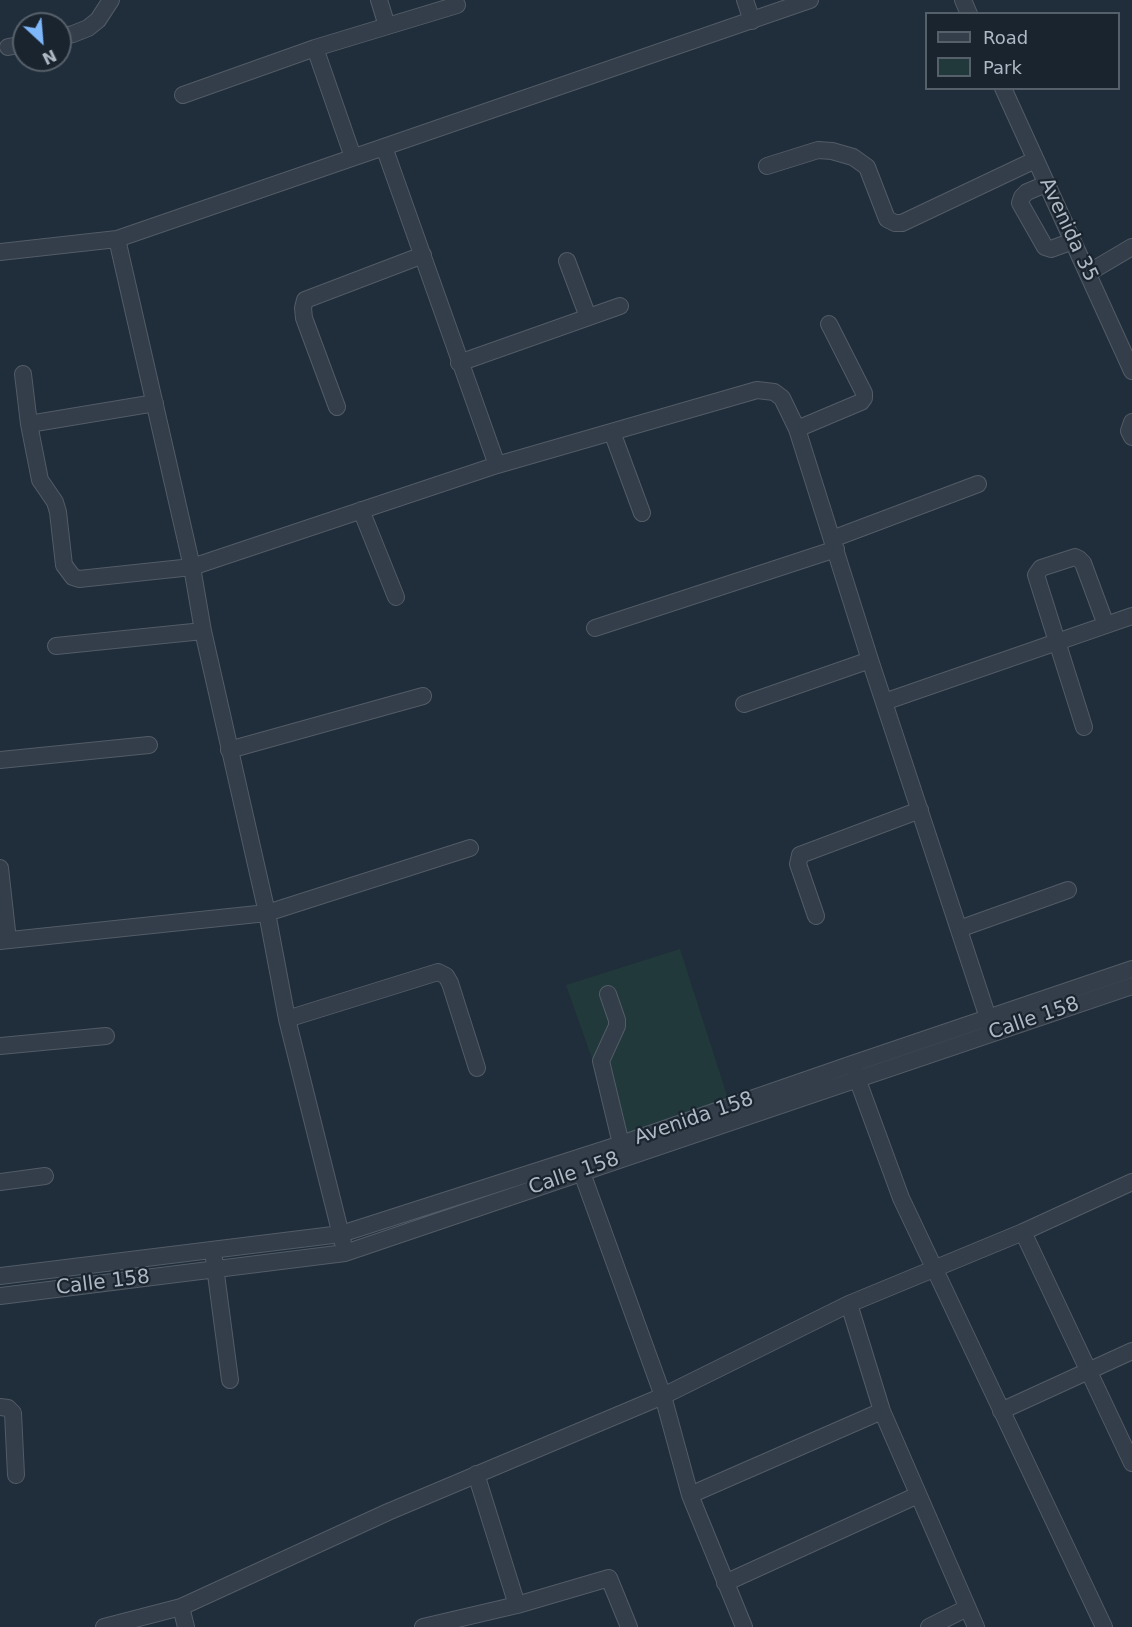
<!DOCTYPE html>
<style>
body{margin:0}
#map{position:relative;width:1132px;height:1627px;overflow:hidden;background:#202d3a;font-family:"DejaVu Sans",sans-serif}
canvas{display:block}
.legend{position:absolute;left:925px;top:12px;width:195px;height:78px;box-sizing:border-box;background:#1a242e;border:2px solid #56606b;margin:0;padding:8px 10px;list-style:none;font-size:18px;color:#afb9c6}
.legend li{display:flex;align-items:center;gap:12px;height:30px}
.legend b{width:30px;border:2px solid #56606b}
.north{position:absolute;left:12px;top:12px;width:60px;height:60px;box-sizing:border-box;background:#1a242e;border:2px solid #56606b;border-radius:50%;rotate:154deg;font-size:16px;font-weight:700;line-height:24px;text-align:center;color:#afb9c6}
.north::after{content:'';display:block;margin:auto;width:21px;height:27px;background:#7fb7fb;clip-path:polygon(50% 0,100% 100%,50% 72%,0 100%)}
</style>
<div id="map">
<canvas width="1132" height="1627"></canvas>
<ul class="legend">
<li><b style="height:8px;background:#343e4a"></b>Road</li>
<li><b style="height:16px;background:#22393b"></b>Park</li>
</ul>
<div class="north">N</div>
</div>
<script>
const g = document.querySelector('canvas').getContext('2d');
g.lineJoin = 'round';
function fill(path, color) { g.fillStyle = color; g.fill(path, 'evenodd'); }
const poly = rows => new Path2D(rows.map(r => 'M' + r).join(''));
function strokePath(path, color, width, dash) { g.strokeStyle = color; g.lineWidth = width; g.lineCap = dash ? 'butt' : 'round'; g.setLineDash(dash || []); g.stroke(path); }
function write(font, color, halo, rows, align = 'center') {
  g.font = font + ' "DejaVu Sans",sans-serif'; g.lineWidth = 4.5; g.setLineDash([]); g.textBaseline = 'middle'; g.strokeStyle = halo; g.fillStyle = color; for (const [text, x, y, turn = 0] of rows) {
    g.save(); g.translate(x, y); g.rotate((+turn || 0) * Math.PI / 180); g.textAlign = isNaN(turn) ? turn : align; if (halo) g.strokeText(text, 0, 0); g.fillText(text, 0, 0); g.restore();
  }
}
fill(poly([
 [680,949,730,1105,621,1141,566,985]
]), '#22393b');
const minor = poly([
 [379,0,387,26],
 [745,0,752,21],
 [963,0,969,14],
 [60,37,73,34,88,28,98,20,111,0],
 [8,47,24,44],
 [315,48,353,157],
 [1003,88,1132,371],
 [183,95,315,48,457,5],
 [384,147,497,465],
 [767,166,818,150,832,151,853,157,867,167,887,219,895,223,902,223,1035,160],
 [1046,184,1027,192,1022,197,1020,203,1045,247,1051,249,1073,241],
 [117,239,192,567,203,631,267,913,287,1019,343,1243],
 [0,252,117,239,810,0],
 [567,261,588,317],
 [1088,273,1132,247],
 [459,363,620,306],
 [23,374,29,424],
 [155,403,29,424,40,480,55,502,58,512,64,565,73,577,79,579,192,567,497,465,757,390,774,392,782,398,797,429,870,660,993,1033],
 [337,407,304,318,303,308,305,300,423,255],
 [1132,422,1129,431,1132,437],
 [797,429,861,402,864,398,864,393,829,324],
 [612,432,642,513],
 [361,510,396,597],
 [832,539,978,484],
 [595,628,836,549],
 [56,646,203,631],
 [884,702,1132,616],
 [744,704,870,660],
 [1084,727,1036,575,1041,568,1075,557,1079,559,1083,563,1106,625],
 [229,750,423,696],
 [0,760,149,745],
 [0,868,8,940],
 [816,916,798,864,800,855,920,810],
 [959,929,1068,890],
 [0,941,267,913,470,848],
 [608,994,617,1020,617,1026,601,1061,621,1144],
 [287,1019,438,972,446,976,450,983,477,1068],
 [0,1046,106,1036],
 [854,1070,901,1198,1104,1627],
 [578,1162,663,1396,690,1495,744,1627],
 [0,1182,45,1176],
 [1023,1232,1132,1463],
 [214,1259,230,1380],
 [0,1276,341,1234,621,1144,852,1064,1132,969],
 [0,1296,345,1253,1132,986],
 [849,1304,882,1411,976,1627],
 [0,1407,8,1408,13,1413,16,1475],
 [1001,1411,1132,1351],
 [476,1474,517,1605],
 [690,1495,882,1411],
 [725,1583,918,1495],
 [181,1607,186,1627],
 [104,1627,181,1607,388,1512,663,1396,849,1304,1023,1232,1132,1182],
 [423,1627,517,1605,609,1578,629,1627],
 [929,1627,967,1608]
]);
strokePath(minor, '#525c67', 18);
strokePath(minor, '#343e4a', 16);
write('20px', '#afb9c6', '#1a242e', [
 ["Avenida 35",1068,230,65],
 ["Calle 158",1034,1019,-19],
 ["Avenida 158",694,1119,-19],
 ["Calle 158",574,1174,-19],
 ["Calle 158",103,1283,-7]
]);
</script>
